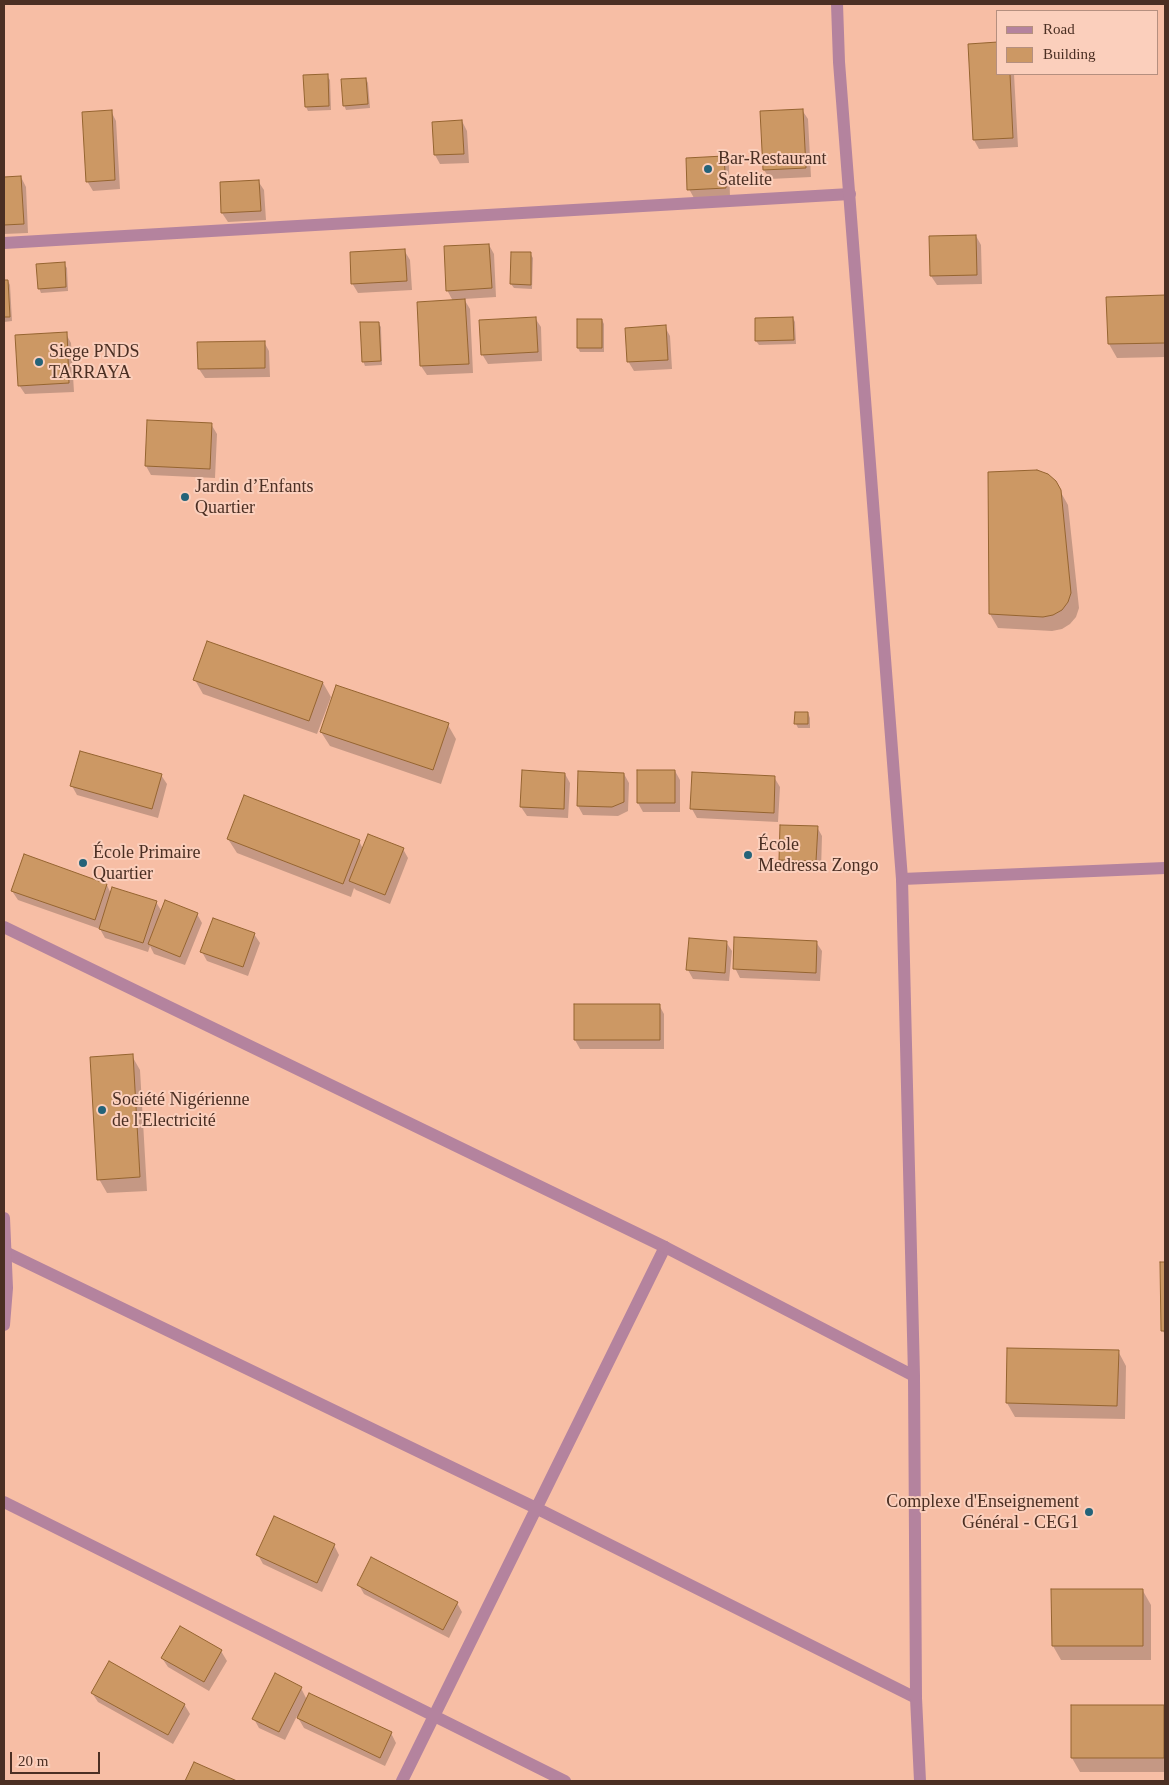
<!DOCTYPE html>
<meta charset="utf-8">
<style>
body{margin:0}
#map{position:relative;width:1169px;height:1785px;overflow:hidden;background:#f7bea5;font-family:"Times New Roman",serif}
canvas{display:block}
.frame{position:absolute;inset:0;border:5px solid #4b2f23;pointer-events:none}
.legend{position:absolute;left:996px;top:10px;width:162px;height:65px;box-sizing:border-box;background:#fbcfbc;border:1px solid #b58f7f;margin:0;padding:6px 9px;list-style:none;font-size:15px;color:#4b2f23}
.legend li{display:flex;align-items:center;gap:10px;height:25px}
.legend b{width:25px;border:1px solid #b58f7f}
.scale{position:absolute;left:10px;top:1752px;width:90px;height:22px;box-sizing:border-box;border:2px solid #4b2f23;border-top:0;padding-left:6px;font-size:15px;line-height:18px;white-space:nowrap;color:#4b2f23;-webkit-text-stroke:4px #fbcfbc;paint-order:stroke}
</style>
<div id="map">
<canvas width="1169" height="1785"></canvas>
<div class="frame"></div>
<ul class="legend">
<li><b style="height:6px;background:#b4839e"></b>Road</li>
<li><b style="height:14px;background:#cc9864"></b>Building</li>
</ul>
<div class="scale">20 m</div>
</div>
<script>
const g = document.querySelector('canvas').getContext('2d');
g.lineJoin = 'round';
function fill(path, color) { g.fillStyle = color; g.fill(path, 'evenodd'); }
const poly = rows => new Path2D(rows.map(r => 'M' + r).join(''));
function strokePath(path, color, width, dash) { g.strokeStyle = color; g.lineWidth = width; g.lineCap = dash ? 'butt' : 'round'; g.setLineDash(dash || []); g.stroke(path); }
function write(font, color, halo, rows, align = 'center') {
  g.font = font + ' "Times New Roman",serif'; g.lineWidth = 4; g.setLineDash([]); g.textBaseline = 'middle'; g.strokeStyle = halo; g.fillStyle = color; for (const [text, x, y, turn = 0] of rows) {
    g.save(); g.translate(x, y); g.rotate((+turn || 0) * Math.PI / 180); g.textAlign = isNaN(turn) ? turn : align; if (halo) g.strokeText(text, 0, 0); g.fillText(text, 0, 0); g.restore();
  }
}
fill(poly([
 [998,74,1014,74,1018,147,979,149,974,140],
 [327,76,330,80,331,110,308,111,306,107],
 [366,79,368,83,370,108,346,110,344,105],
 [802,110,808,119,811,177,770,179,764,170],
 [111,111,116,121,120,189,93,191,87,181],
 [462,121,467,131,469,163,440,164,435,155],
 [724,157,729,166,730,197,694,198,689,189],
 [21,177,26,187,28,233,4,234,4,178],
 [258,181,264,190,266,220,228,222,222,213,221,183],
 [976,236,981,245,982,284,937,285,931,276],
 [489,245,494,254,496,297,464,299,470,309,473,373,427,375,421,366,453,301,447,290],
 [404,250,410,260,412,290,358,293,352,283],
 [530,253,533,258,532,289,514,288,511,284],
 [64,264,67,268,68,291,41,293,39,288],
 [4,281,8,281,10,285,12,321,4,322],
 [1165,297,1165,357,1117,358,1109,344,1107,298],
 [535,318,541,327,542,361,488,364,482,354],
 [793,318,795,322,796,344,759,345,756,341,756,319],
 [602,320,604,324,604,352,580,352,578,348],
 [378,323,381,327,382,365,365,366,363,361],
 [665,327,670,336,672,369,634,371,628,361],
 [66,334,71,343,74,392,25,394,19,385],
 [264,342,269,351,270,377,205,378,199,369],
 [211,424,217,434,215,478,151,475,146,466],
 [1055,482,1068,505,1079,608,1076,617,1070,624,1062,629,1052,631,998,628,990,614],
 [195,680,323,683,331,697,317,734,203,694],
 [808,713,810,718,810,728,798,728,796,724],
 [448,725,456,739,441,784,330,746,321,732],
 [675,771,680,780,680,812,643,812,638,803],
 [565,774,570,783,568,818,527,816,521,807],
 [624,774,629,783,628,811,618,816,583,815,578,806],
 [161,775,167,784,158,818,77,795,72,786],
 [774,777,780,787,778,822,697,818,692,809],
 [782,826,817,827,822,836,821,870,786,869,781,860],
 [228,839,359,841,363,849,403,849,408,858,390,904,356,890,354,888,351,897,237,853],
 [25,856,107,885,111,894,156,902,162,912,197,914,202,923,185,965,154,954,150,946,148,952,105,938,100,929,18,900,12,891],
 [254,934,260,943,248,976,207,961,202,952],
 [726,942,732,951,729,981,693,979,688,970],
 [816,942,822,951,820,981,740,978,735,968],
 [659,1005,664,1014,664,1049,580,1049,575,1040],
 [132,1056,140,1070,147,1191,107,1193,99,1179],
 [1162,1264,1165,1264,1165,1335,1163,1331],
 [1118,1351,1126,1366,1125,1419,1015,1417,1007,1403],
 [334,1545,339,1555,322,1592,263,1564,258,1555],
 [359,1585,457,1603,462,1612,449,1638,364,1594],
 [1143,1591,1151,1605,1151,1660,1061,1660,1053,1646],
 [180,1627,221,1651,227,1661,209,1691,168,1667,162,1658],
 [301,1688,307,1700,391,1733,396,1743,385,1766,304,1728,297,1716,285,1740,259,1728,254,1719],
 [92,1693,184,1704,190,1714,173,1744,98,1702],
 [1164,1706,1165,1709,1165,1772,1080,1772,1072,1758]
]), '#0003');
const building = poly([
 [998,42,998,74,1010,74,1013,138,973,140,968,44,998,42],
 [328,74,329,106,305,107,303,75,328,74],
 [366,78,368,104,343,106,341,79,366,78],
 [803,109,806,168,763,170,760,111,803,109],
 [112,110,115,180,86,182,82,112,112,110],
 [462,120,464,154,434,155,432,122,462,120],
 [724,156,726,188,687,190,686,158,724,156],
 [21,176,24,224,4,225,4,177,21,176],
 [259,180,261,211,221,213,220,182,259,180],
 [976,235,977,275,930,276,929,236,976,235],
 [489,244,492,288,446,291,444,246,489,244],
 [405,249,407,281,351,284,350,252,405,249],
 [511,252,531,252,531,285,510,284,511,252],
 [65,262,66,287,38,289,36,264,65,262],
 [4,280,8,280,10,317,4,317,4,280],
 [1165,295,1165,343,1108,344,1106,297,1165,295],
 [465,299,469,364,420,366,417,302,465,299],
 [536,317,538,352,481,355,479,320,536,317],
 [793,317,794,340,755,341,755,318,793,317],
 [577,319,602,319,602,348,577,348,577,319],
 [360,322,379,322,381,361,362,362,360,322],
 [666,325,668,360,627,362,625,328,666,325],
 [67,332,69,383,18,386,15,335,67,332],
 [265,341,265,368,198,369,197,342,265,341],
 [147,420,212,423,210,469,145,466,147,420],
 [1037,470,1048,474,1056,481,1061,490,1071,593,1068,602,1062,610,1053,615,1043,617,989,614,988,472,1037,470],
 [207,641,323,682,309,721,193,680,207,641],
 [336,685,449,723,433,770,320,732,336,685],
 [795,712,808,712,808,724,794,724,795,712],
 [80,751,162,774,152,809,70,786,80,751],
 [522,770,565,773,564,809,520,807,522,770],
 [637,770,675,770,675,803,637,803,637,770],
 [578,771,624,773,624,802,612,807,577,806,578,771],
 [692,772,775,776,774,813,690,809,692,772],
 [244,795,360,840,343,884,227,839,244,795],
 [780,825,818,826,816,861,779,860,780,825],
 [368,834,404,848,385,895,349,881,368,834],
 [24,854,107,884,95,920,11,891,24,854],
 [112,887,157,901,143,943,99,929,112,887],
 [165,900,198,913,180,957,148,944,165,900],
 [213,918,255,933,243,967,200,952,213,918],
 [734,937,817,941,816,973,733,969,734,937],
 [689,938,727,941,725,973,686,970,689,938],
 [574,1004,660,1004,660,1040,574,1040,574,1004],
 [133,1054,140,1177,97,1180,90,1057,133,1054],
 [1160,1262,1165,1262,1165,1331,1161,1331,1160,1262],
 [1007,1348,1119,1350,1117,1406,1006,1403,1007,1348],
 [274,1516,335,1544,317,1583,256,1555,274,1516],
 [371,1557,458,1602,443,1630,357,1585,371,1557],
 [1051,1589,1143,1589,1143,1646,1052,1646,1051,1589],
 [180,1626,222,1650,204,1682,161,1658,180,1626],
 [109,1661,185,1704,168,1735,91,1693,109,1661],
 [275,1673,302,1687,279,1732,252,1719,275,1673],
 [309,1693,392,1732,380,1758,297,1718,309,1693],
 [1071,1705,1164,1705,1164,1758,1071,1758,1071,1705],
 [194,1762,237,1781,185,1781,194,1762]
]);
fill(building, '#cc9864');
strokePath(building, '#956430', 1);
strokePath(poly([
 [4,243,850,194],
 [902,879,1165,868],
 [5,1252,536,1508,916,1698],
 [4,1502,565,1781],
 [402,1781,665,1247]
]), '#b4839e', 12);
strokePath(poly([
 [837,4,839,62,902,879,914,1376,916,1698,920,1781],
 [4,927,665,1247,914,1376],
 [4,1218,7,1288,4,1325]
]), '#b4839e', 12);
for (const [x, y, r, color] of [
 [708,169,5,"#246379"],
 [39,362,5,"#246379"],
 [185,497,5,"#246379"],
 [748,855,5,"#246379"],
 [83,863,5,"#246379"],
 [102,1110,5,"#246379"],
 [1089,1512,5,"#246379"]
]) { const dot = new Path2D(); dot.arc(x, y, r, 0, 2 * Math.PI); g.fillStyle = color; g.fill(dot); strokePath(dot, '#fbcfbc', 2); }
write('18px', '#4b2f23', '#fbcfbc', [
 ["Bar-Restaurant",718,159],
 ["Satelite",718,180],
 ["Siege PNDS",49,352],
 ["TARRAYA",49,373],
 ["Jardin d’Enfants",195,487],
 ["Quartier",195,508],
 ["École",758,845],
 ["Medressa Zongo",758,866],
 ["École Primaire",93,853],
 ["Quartier",93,874],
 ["Société Nigérienne",112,1100],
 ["de l'Electricité",112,1121],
 ["Complexe d'Enseignement",1079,1502,"right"],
 ["Général - CEG1",1079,1523,"right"]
], 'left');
</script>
